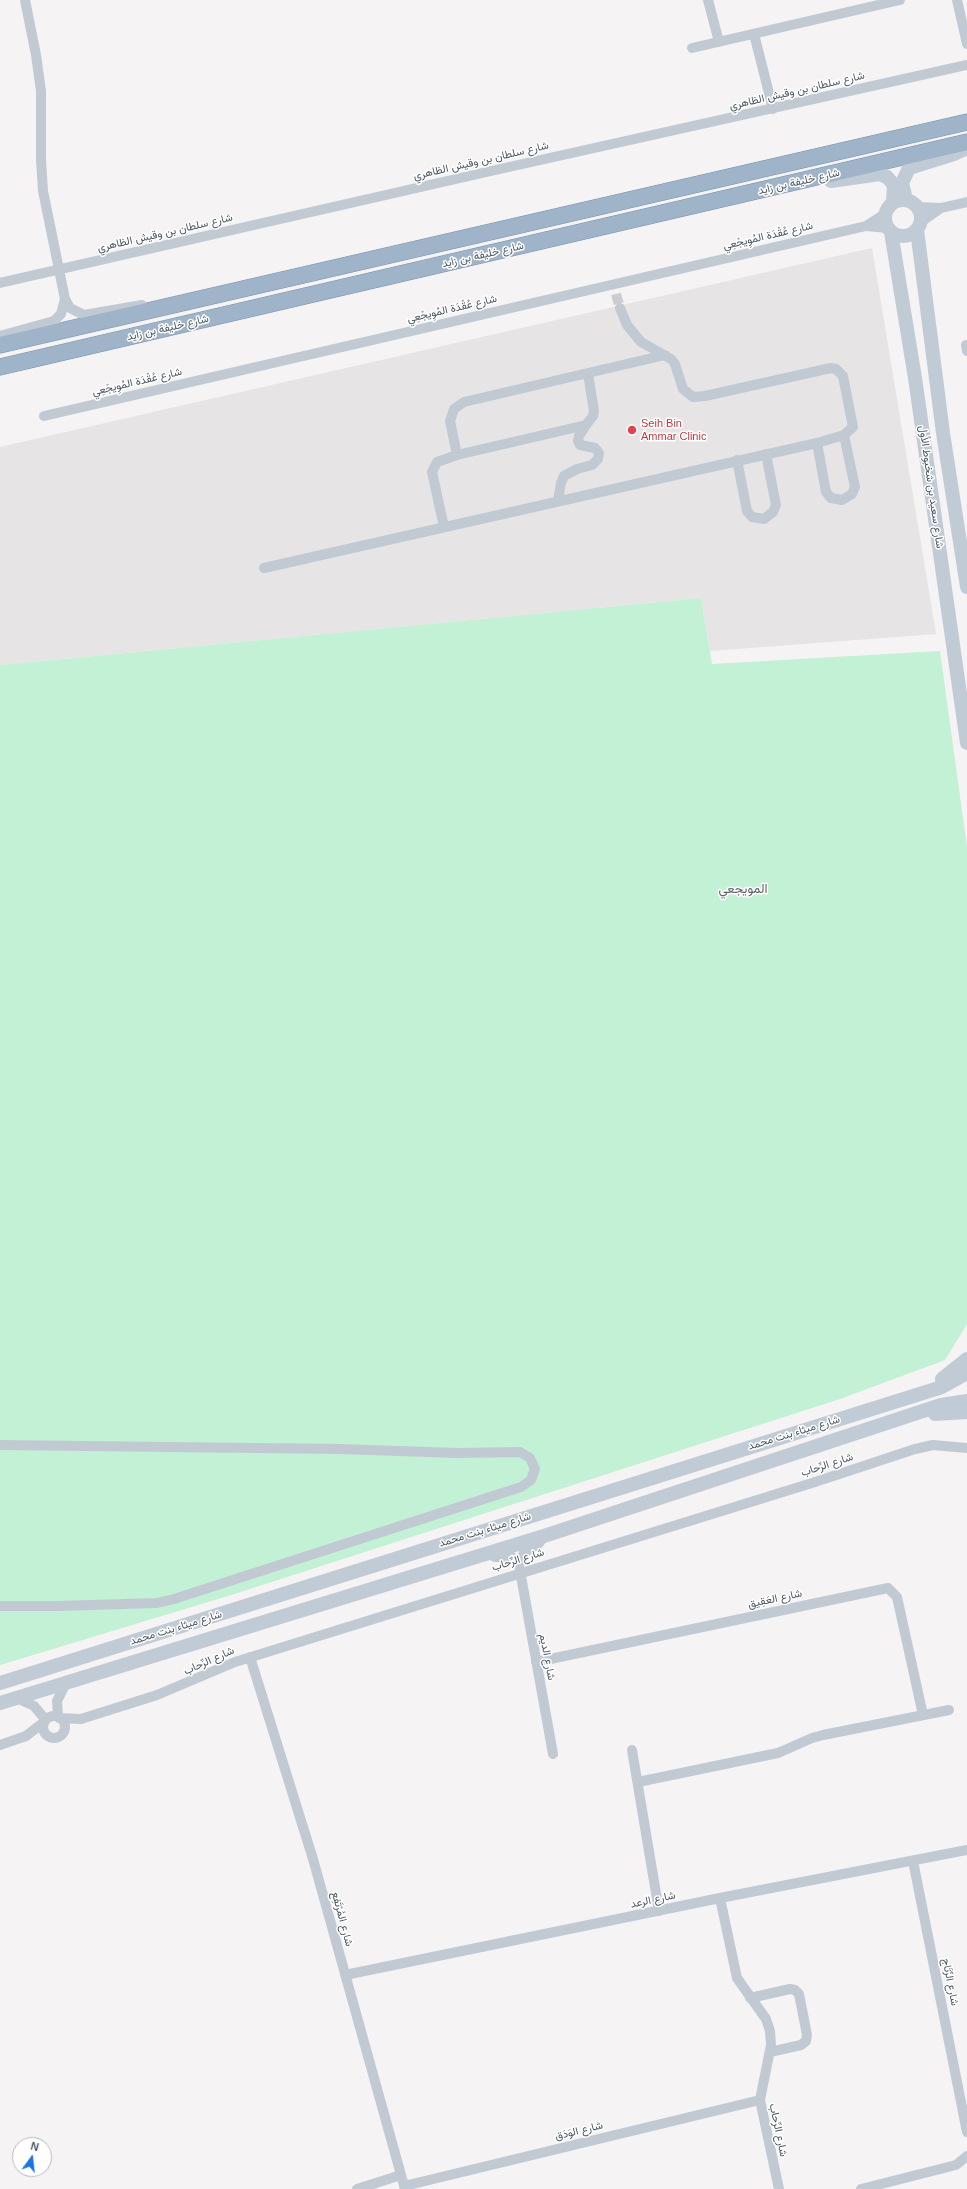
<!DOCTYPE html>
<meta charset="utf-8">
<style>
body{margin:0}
#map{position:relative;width:967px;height:2189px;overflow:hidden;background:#f5f3f3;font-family:Helvetica,sans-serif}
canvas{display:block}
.north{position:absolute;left:12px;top:2137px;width:40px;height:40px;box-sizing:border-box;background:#fff;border:1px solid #b7bbc0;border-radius:50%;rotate:15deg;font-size:11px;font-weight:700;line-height:16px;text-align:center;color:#4a5661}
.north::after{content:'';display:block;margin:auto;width:14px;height:18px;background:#1a73e8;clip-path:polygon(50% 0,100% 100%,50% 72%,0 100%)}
</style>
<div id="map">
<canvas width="967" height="2189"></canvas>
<div class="north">N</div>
</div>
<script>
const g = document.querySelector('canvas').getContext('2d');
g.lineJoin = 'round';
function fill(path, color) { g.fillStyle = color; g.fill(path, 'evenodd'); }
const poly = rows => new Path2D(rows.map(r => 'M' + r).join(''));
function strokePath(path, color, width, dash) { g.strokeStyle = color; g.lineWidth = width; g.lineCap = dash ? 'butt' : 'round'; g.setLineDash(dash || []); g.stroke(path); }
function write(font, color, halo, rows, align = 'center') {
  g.font = font + ' Helvetica,Vazirmatn,sans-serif'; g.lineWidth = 3; g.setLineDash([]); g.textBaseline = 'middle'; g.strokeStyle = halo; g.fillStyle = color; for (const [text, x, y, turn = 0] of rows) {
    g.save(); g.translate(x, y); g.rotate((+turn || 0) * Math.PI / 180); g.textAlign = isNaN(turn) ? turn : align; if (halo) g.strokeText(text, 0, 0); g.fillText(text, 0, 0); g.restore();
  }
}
fill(poly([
 [872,248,936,634,710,651,701,598,0,665,0,447]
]), '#e6e4e5');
fill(poly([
 [701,598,712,664,940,651,967,847,967,1324,945,1360,840,1399,228,1596,0,1665,0,665]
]), '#c3f1d5');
strokePath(poly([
 [616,294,620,308]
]), '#caccce', 10, [10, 5]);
const trunk = poly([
 [0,345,967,122],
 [0,367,967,142]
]);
strokePath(trunk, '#7690ad', 17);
strokePath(poly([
 [25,0,36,55,41,91,41,160,43,191,65,299,70,308,84,315,142,305],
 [708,0,719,42],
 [957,0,967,44],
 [754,34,773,109],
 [692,48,900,0],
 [917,207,941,208,967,202],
 [921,222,941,208],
 [866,226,888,228],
 [0,283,491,171,967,65],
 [0,336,54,321,61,314,65,299],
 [966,345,967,351],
 [44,416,866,226,885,214],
 [817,443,826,492,831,498,842,500,852,494,855,487,844,435],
 [457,455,450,421,454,409,464,402,665,355],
 [737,460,747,511,752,517,764,519,773,512,776,505,766,454],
 [558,501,561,483,564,476,577,469,592,465,598,459,599,453,595,448,580,445,578,441,579,436,586,425],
 [444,527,432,472,437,462,457,455,586,425,593,416,594,411,588,374],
 [264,568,817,443,844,435,853,427,843,376,836,369,831,368,705,396,693,397,683,389,675,364,671,359,641,342,627,325,620,308],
 [0,1445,340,1449,457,1453,520,1452,530,1458,535,1469,531,1480,521,1487,174,1599,157,1603,58,1606,0,1606],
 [486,1553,495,1557,512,1557,519,1565,553,1754],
 [519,1565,524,1553,539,1543,544,1536],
 [250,1657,313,1859,405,2189],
 [536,1662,888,1588,897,1597,923,1715],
 [17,1698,34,1706,45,1719],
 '43 1727a11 11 0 1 1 22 0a11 11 0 1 1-22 0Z',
 [58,1717,57,1701,67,1681],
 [59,1718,81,1719,157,1695,235,1662,812,1483,915,1449,933,1445,967,1448],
 [0,1745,26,1736,44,1722],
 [632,1750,659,1911],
 [638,1782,778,1753,812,1738,823,1735,949,1710],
 [913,1861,967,2132],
 [720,1898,737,1978,766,2019,770,2031,771,2045,760,2100,779,2189],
 [345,1975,720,1898,967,1850],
 [750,1998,790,1989,795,1990,799,1994,807,2035,806,2041,801,2045,770,2052],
 [404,2186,760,2100],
 [357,2189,401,2175],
 [861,2189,956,2165,967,2156]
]), '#c1cad2', 10);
strokePath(poly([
 [831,181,880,174,887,177,894,185,893,203],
 [906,199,902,183,909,168,954,154,967,148],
 '885 218a18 18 0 1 1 36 0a18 18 0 1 1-36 0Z',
 [917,230,943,433,967,587],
 [891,232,915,378,967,743],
 [942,1379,967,1359],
 [935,1414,967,1412],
 [0,1683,942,1387,967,1373],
 [0,1703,544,1536,941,1405,967,1401]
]), '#c1cbd6', 14);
strokePath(trunk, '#9fb4c9', 16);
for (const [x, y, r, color] of [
 [632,430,5,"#e0444e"]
]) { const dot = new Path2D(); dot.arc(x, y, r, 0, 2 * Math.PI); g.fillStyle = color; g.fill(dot); strokePath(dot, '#fff', 1.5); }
write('11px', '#4a5661', '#fff', [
 ["شارع سلطان بن وقيش الظاهري",797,91,-13],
 ["شارع سلطان بن وقيش الظاهري",481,161,-13],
 ["شارع خليفة بن زايد",799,182,-13],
 ["شارع سلطان بن وقيش الظاهري",165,233,-13],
 ["شارع عُقْدَة المُوِيجْعِي",768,236,-13],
 ["شارع خليفة بن زايد",483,255,-13],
 ["شارع عُقْدَة المُوِيجْعِي",452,309,-13],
 ["شارع خليفة بن زايد",168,328,-13],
 ["شارع عُقْدَة المُوِيجْعِي",137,382,-13],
 ["شارع سعيد بن شخبوط الأول",931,487,82],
 ["شارع ميثاء بنت محمد",794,1433,-17],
 ["شارع الرِّحاب",827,1465,-18],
 ["شارع ميثاء بنت محمد",485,1530,-17],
 ["شارع الرِّحاب",518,1560,-17],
 ["شارع العَقِيق",775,1599,-12],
 ["شارع ميثاء بنت محمد",176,1628,-17],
 ["شارع الديم",547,1657,79],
 ["شارع الرِّحاب",209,1661,-24],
 ["شارع الرعد",653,1900,-12],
 ["شارع المُرْتَفِع",342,1919,75],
 ["شارع الرِّتَاج",950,1982,79],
 ["شارع الرِّحاب",778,2130,78],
 ["شارع الوَدَق",579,2131,-14]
]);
write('11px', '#be3a42', '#fff', [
 ["Seih Bin",641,424],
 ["Ammar Clinic",641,437]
], 'left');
write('13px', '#5f6368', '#fff', [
 ["المويجعي",743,889]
]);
</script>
